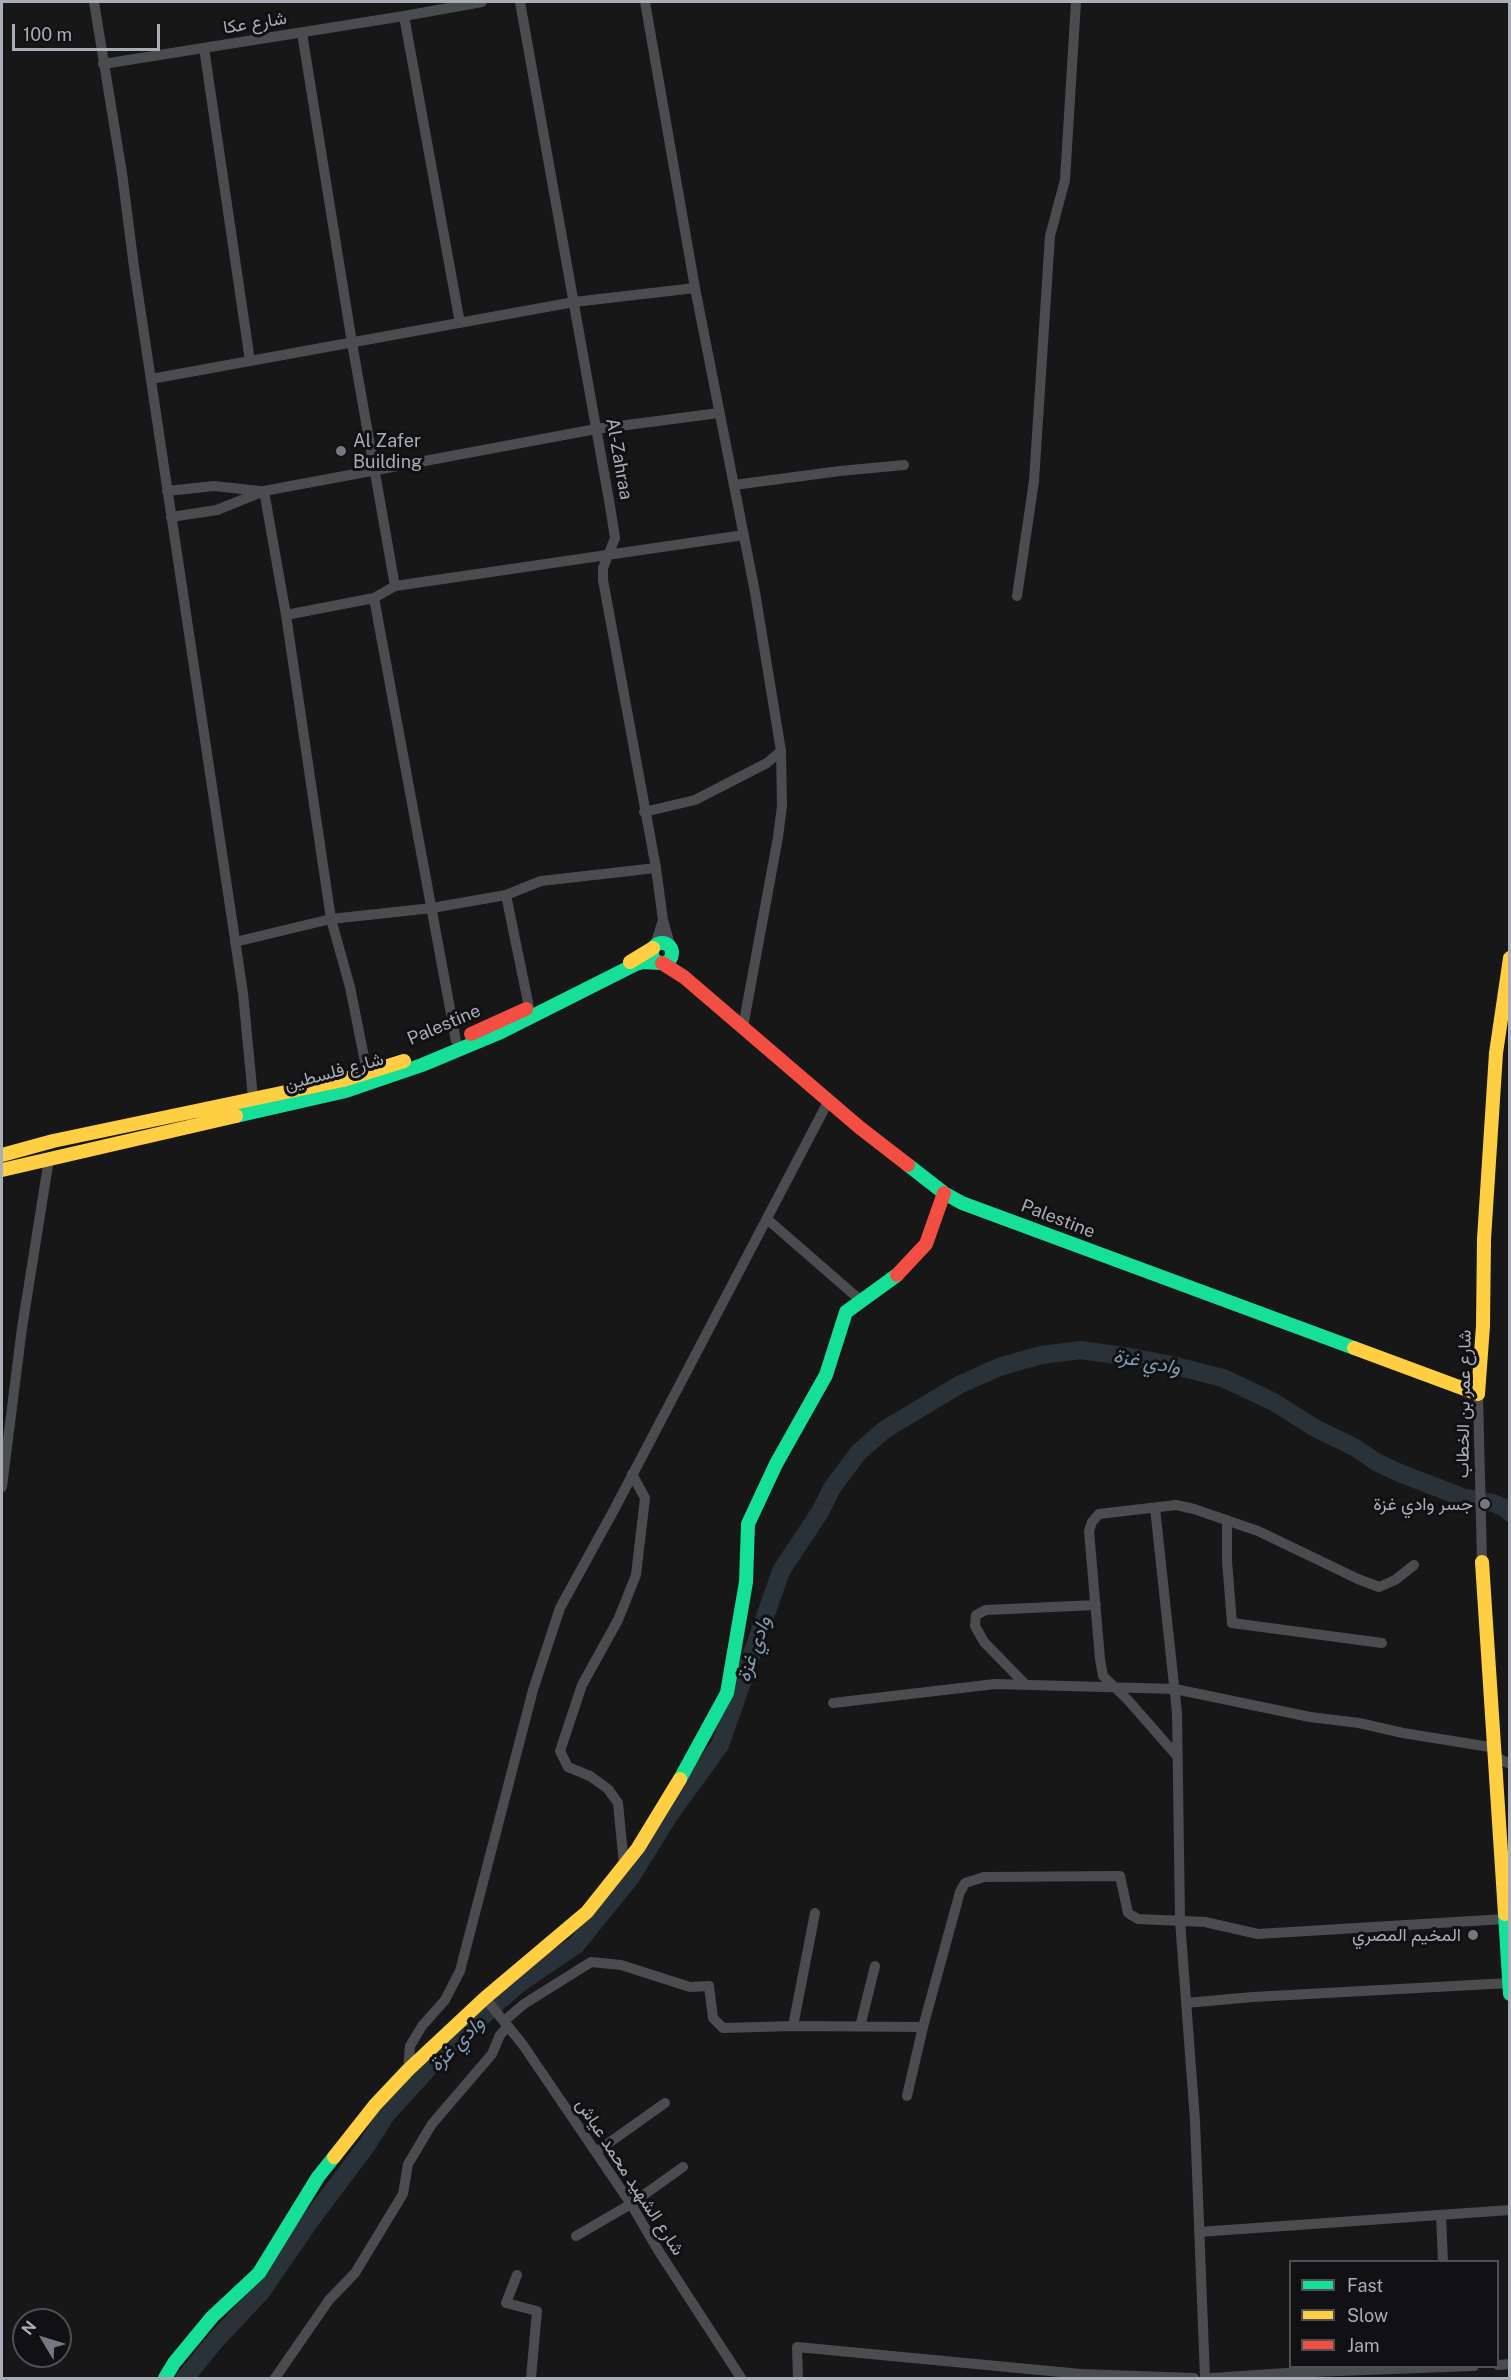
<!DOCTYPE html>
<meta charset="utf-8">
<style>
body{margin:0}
#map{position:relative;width:1511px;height:2380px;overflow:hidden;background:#171717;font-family:"Public Sans",sans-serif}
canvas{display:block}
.frame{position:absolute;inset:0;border:3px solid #a8adb8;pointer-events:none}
.legend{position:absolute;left:1289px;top:2260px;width:210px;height:108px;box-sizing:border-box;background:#111113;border:2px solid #4d4f55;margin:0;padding:8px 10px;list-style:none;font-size:18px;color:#a8adb8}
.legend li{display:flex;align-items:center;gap:12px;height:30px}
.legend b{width:30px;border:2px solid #4d4f55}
.north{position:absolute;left:12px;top:2308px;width:60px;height:60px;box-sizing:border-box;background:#111113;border:2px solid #4d4f55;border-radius:50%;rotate:308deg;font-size:16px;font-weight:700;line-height:24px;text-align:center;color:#a8adb8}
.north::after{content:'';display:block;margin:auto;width:21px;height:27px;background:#757880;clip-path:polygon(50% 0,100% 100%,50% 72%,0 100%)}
.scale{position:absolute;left:12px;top:24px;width:148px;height:27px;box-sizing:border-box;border:3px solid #a8adb8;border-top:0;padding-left:8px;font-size:18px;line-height:21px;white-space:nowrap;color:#a8adb8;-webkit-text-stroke:4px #111113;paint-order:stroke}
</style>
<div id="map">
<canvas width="1511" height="2380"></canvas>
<div class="frame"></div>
<ul class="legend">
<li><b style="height:8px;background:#16e098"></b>Fast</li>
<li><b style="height:8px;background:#ffcf43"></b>Slow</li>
<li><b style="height:8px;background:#f24e42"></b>Jam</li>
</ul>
<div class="north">N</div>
<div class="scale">100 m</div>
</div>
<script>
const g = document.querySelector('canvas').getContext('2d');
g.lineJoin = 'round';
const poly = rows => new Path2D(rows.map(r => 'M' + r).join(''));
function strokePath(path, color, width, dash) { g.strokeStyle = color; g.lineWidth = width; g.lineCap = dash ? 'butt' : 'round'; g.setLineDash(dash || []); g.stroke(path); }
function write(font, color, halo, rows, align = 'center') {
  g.font = font + ' "Public Sans",Vazirmatn,sans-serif'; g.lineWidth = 6; g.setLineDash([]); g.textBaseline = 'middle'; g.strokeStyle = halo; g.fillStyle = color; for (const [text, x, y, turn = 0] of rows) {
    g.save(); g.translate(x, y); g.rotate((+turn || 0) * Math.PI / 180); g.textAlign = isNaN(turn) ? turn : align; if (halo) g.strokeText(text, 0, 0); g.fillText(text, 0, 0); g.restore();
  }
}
strokePath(poly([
 [185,2378,216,2340,262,2291,310,2221,367,2145,386,2115,435,2061,498,2002,520,1983,576,1945,631,1877,668,1817,720,1745,781,1571,820,1512,832,1488,858,1453,884,1430,959,1385,999,1367,1041,1355,1081,1350,1130,1357,1172,1365,1223,1378,1272,1401,1315,1428,1356,1448,1376,1462,1402,1474,1462,1497,1493,1503,1505,1508,1510,1513]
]), '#2a3239', 18);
strokePath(poly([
 [94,2,122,173,134,267,243,993,253,1098],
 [520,2,610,506,615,538,603,568,603,580,656,868,663,920,671,948],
 [404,16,460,323],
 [302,33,352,343,395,586],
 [204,48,250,361],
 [103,64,404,16,482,2],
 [151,379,574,302,695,288],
 [734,485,840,471,904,465],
 [167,491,214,486,260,491],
 [264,491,286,615],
 [171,517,217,510,264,491,596,429,719,413],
 [1017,596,1034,481,1050,236,1065,180,1076,2],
 [374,598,456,1041],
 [644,812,695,800,767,763,781,751,755,592,695,288,645,2],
 [506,895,529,1007],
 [235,942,331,919,432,908,506,895,541,881,656,868],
 [655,945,663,920],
 [743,1027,778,837,782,806,781,751],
 [367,1072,350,987,331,919,286,615,374,598,395,586,744,535],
 [767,1219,859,1299],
 [1478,1394,1482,1562],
 [2,1487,22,1328,49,1159],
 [1155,1508,1177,1713,1180,1920,1195,2121,1205,2378],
 [1227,1520,1227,1561,1232,1623,1382,1643],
 [1026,1685,984,1642,975,1626,976,1615,986,1610,1096,1605],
 [833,1703,995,1684,1175,1689,1310,1717,1359,1723,1403,1733,1496,1748],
 [1177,1756,1127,1699,1103,1676,1100,1659,1089,1531,1092,1522,1099,1514,1176,1505,1194,1509,1258,1531,1358,1579,1379,1587,1395,1580,1414,1565],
 [1496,1757,1510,1764],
 [624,1865,618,1803,608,1789,590,1776,568,1767,560,1751,582,1685,618,1620,636,1575,645,1498,632,1474],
 [485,1998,523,2045,631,2204,658,2250,741,2378],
 [1186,2003,1253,1997,1509,1983],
 [504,2021,524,2004,591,1962,621,1965,690,1987,709,1986,713,2018,723,2028,793,2026,923,2027,960,1892,965,1883,984,1877,1120,1876,1128,1913,1138,1919,1205,1922,1258,1934,1505,1919],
 [793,2026,815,1913],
 [860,2027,875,1966],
 [408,2070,410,2046,422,2026,445,2000,460,1971,533,1690,560,1608,615,1508,829,1100],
 [907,2096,923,2027],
 [596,2152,665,2103],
 [1441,2215,1443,2262],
 [1199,2232,1510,2210],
 [576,2236,631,2204,683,2167],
 [517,2275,506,2303,537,2311,531,2378],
 [1498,2365,1510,2364],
 [1081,2374,1194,2378],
 [275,2378,329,2300,355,2273,403,2194,408,2164,432,2124,492,2054,500,2035,508,2026],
 [798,2378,797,2347,1081,2374,1081,2378],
 [1212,2378,1286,2373,1474,2366]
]), '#4b4c50', 10);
strokePath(poly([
 '652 953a10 10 0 1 1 20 0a10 10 0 1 1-20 0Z',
 [236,1116,346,1091,422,1065,501,1032,636,964,643,962,660,963],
 [908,1165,944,1193,962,1203,1354,1348],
 [680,1779,727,1693,746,1582,748,1524,776,1464,826,1375,846,1312,897,1275],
 [1505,1914,1510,1994],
 [165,2378,174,2363,212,2317,259,2273,318,2177,334,2157]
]), '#16e098', 14);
strokePath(poly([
 [630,962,653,948],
 [2,1155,53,1141,343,1080,404,1061],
 [2,1170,236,1116],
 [1354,1348,1478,1394,1483,1326,1484,1239,1496,1053,1510,958],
 [1482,1562,1505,1914],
 [334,2157,375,2105,408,2070,485,1998,587,1912,638,1848,680,1779]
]), '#ffcf43', 14);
strokePath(poly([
 [662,963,684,977,859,1127,908,1165],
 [471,1034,526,1009],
 [897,1275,926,1244,944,1193]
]), '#f24e42', 14);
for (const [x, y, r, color] of [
 [341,451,6,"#757880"],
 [1485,1504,6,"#757880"],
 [1473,1935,6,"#757880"]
]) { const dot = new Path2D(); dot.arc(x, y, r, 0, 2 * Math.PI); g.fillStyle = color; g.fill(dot); strokePath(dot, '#111113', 2); }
write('18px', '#a8adb8', '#111113', [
 ["شارع عكا",255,23,-9],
 ["Al-Zahraa",619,459,80],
 ["Palestine",444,1025,-23],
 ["شارع فلسطين",334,1072,-15],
 ["Palestine",1058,1219,21],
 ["شارع عمر بن الخطاب",1464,1404,-89],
 ["شارع الشهيد محمد عياش",630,2177,57]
]);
write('18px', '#a8adb8', '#111113', [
 ["Al Zafer",353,441,"left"],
 ["Building",353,462,"left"],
 ["جسر وادي غزة",1473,1504],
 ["المخيم المصري",1461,1935]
], 'right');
write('italic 20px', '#7f9bb3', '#111113', [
 ["وادي غزة",1147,1362,11],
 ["وادي غزة",754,1649,-71],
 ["وادي غزة",457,2044,-45]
]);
</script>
